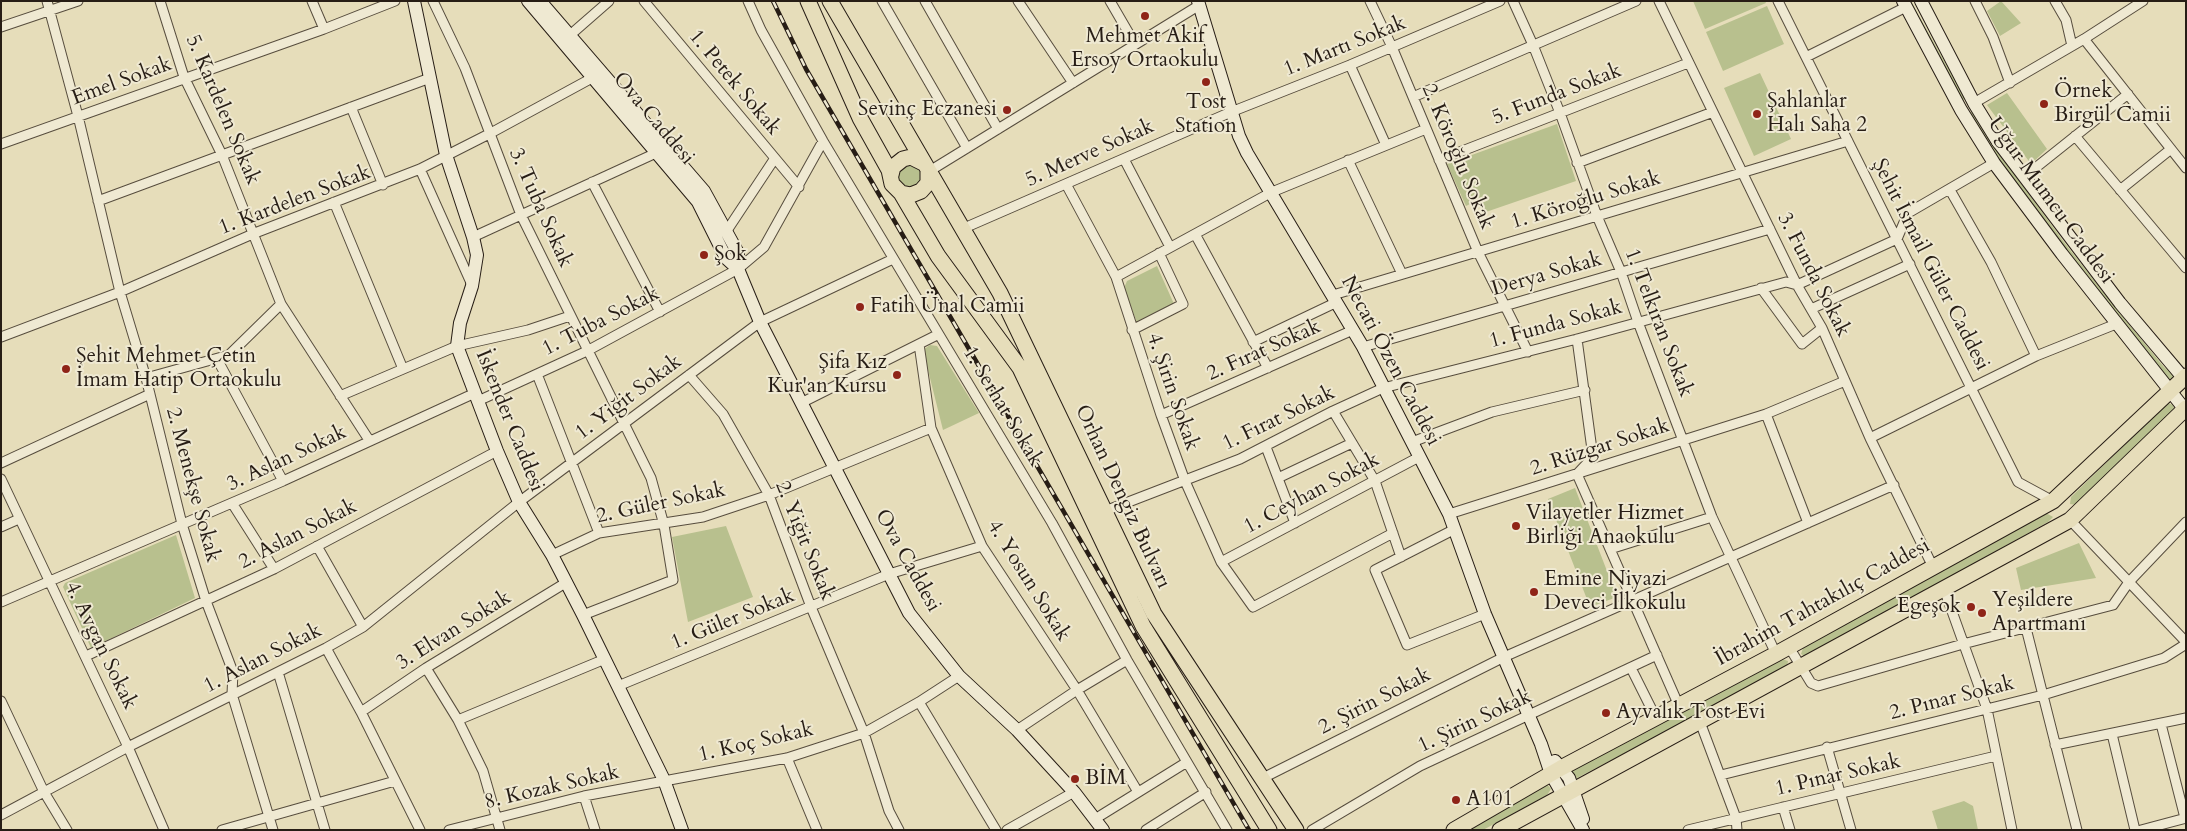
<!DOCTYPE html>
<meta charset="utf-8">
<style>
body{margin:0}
#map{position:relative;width:2187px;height:831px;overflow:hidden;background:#e6ddba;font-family:Cardo,serif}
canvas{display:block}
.frame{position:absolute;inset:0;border:2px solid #271d15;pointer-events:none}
</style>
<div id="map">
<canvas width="2187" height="831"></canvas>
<div class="frame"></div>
</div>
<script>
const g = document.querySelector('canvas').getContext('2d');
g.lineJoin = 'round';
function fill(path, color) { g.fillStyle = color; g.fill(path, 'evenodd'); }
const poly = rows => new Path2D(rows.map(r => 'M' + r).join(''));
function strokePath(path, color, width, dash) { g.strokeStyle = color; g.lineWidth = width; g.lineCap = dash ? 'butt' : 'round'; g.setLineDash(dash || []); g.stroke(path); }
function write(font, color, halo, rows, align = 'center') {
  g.font = font + ' Cardo,serif'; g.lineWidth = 4; g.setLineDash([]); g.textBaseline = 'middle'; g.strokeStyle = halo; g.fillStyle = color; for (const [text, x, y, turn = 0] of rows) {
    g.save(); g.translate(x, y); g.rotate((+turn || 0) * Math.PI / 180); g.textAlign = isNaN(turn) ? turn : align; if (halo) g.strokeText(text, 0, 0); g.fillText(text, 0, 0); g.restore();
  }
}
fill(poly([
 [1693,1,1765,1,1766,3,1705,29],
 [1905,1,1911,1,1965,99,1960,101],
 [2001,1,2021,23,2000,36,1987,11],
 [1767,6,1784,44,1723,71,1706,32],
 [1760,73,1791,139,1754,156,1724,88],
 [2007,93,2047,149,2031,164,1987,105],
 [1972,112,1995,148,2064,242,2117,310,2164,367,2175,377,2168,382,2018,188,1968,115],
 [1557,124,1576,181,1483,213,1478,200,1466,206,1447,164],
 [904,163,921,167,921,184,910,189,898,183,898,170],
 [1157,266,1174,304,1137,323,1124,288,1127,281],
 [930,345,937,346,979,413,943,430,923,350],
 [2168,403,2173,405,2175,410,2077,505,2070,504,2071,497],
 [1575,488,1617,597,1590,607,1548,499],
 [2046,513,2053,517,2048,522,1806,657,1801,654,1803,648],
 [726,526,753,597,688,622,672,537],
 [176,535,195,598,91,648,63,587,65,583],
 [2079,543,2096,578,2021,590,2016,568],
 [1782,659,1788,661,1787,668,1575,779,1570,774,1572,769],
 [1547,784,1551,789,1547,795,1483,830,1465,830],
 [1964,801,1973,806,1978,830,1938,830,1932,811]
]), '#b8c08e');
const street = poly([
 [47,1,78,116,120,292,146,378,182,524,206,601,233,672,232,694,273,830],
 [160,1,184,77,222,155,281,304,369,440],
 [312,1,324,29],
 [433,1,465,68,521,215,651,478,664,525,673,580,583,615],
 [644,1,799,187],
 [748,1,761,30,823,141,1052,523,1127,660,1227,830],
 [882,1,967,148],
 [925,1,998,129],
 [1018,1,1073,83],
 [1110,1,1135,44],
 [1370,1,1392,47,1478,252,1528,352],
 [1513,1,1533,45,1560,113,1597,216,1621,272,1638,322,1712,517,1776,654],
 [1659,1,1797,285,1822,328,1870,438,1933,567],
 [1778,1,2018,482,2053,501],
 [1975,1,1993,37,2010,83],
 [2055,1,2066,20,2072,46],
 [1,27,78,1],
 [569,36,609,1],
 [2084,39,2186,168],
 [1806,57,1906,7],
 [1350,65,1386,145],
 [1413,97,1636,1],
 [1974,103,2084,39,2143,1],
 [351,107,383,185],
 [2075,136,2186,268],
 [1,144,324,29,395,1],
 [1124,159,1170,247],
 [1348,160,1402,274],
 [1439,160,1688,63],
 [1577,163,1713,112],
 [420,169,472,285],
 [928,172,1198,6],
 [2024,177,2128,94],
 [592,182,660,312],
 [1066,184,1116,277,1161,415,1185,481,1221,562,1253,607,1393,533],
 [1950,190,1991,262,2036,356],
 [2120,190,2171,149],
 [98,201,430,78],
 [334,202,403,369],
 [962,229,1231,112,1350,65,1500,1],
 [726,232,775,158],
 [1195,234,1268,368],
 [473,237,656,153],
 [1116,277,1272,192,1426,129],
 [1761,288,1802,344,1822,328],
 [1333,295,1848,141],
 [1811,309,1910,264],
 [1132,330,1183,304,1159,253],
 [1,337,120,292,255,233,420,169,489,134,592,78],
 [1577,339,1593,457,1577,474,1679,706],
 [1253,342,1337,302],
 [919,344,931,428,982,546,1077,690,1138,792],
 [1363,347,1770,229],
 [217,359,283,481],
 [537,374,599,533],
 [689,375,723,414,769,495,811,607,864,733,889,811,899,830],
 [146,378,229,355,281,304],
 [340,396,457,346,528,330,570,316],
 [478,401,587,351,738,269,764,247,823,141],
 [801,403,937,335],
 [1333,411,1375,481,1401,557],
 [1766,414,1808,523],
 [1161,415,1353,330],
 [1870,438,2036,356,2116,324],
 [1412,442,1492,412,1585,390],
 [1266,447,1295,523],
 [1,463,150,394],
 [1278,478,1352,443],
 [1,479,128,747,164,830],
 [232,503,274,569],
 [1105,511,1240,459,1333,411,1383,388,1577,339,1786,282,1797,285,1897,239,1908,213,1994,163],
 [1449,514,1766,414,1845,381],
 [2070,520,2186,642],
 [1,527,19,519],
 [1455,529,1375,570,1407,645,1485,614],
 [317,546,363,627],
 [1610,549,1712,517],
 [552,555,599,533,703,517,769,495,931,428],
 [1221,562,1419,457],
 [1944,589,1987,709,2012,830],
 [1,602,283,481,475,393],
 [2026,628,2077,830],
 [1789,647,1811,683,1818,686,1963,644,2113,605,2129,582,2186,522],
 [326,648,361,712,420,830],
 [86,656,274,569,497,451],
 [426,668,458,720,483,771,500,830],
 [1631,668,1656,718],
 [278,672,325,830],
 [618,686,889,574,982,546],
 [1,701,44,792,67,830],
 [919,702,996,830],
 [361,712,426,668,567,582],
 [458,720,605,659],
 [1700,722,1736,818,1737,830],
 [2161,724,2185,818],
 [1017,730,1077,690,1127,660],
 [2112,734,2135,830],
 [2055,745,2186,718],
 [1827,747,1851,830],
 [787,758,817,830],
 [1721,775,2043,695,2164,658,2186,644],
 [1261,779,1504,657,1894,485],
 [584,796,595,830],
 [1783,807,1790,830],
 [1,815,128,747,326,648,363,627,519,502,760,322,893,259],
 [1095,819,1187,762],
 [222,830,395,781],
 [449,830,584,796,787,758,864,733,919,702,959,676],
 [1007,830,1074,792],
 [1146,830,1206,792],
 [1312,830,1420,766,1657,655],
 [1688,830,1996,756],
 [2141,830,2186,818]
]);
const secondary = poly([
 [414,1,446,155,473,237,477,255,472,286,460,323,457,346,497,451,519,502,552,555,583,615,664,780,682,830],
 [528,1,698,202,726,258,738,269],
 [540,1,704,191,738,253,738,269,760,322,909,613,959,676,1017,730,1074,792,1103,830],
 [1198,1,1239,136,1247,153,1363,347,1449,514,1485,614,1541,744,1551,774,1583,830],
 [1903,1,1961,110,1994,163,2062,254,2186,411],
 [1921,1,1974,103,1998,142,2120,303,2186,381],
 [1555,761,1569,778,1583,819]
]);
const primary = poly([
 [808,1,860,118,889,170,892,184,901,193,938,256,1020,368,1143,626,1269,830],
 [830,1,1000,293,1154,614,1296,830],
 [891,175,893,167,903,159,911,157,923,163],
 [901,193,911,195,921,191,928,183,928,172],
 [1454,830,1561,768,1776,654,2053,501,2186,376],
 [1500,830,2070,520,2186,408]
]);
strokePath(street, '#574d3e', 11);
strokePath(secondary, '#271d15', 14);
strokePath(primary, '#271d15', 17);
strokePath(street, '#efe9d2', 9);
strokePath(secondary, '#efe9d2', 12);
strokePath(primary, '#e6ddba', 15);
const rail = poly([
 [773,1,806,69,1249,830]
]);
strokePath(rail, '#271d15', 4.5);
strokePath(rail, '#efe9d2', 2.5, [8]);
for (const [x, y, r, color] of [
 [1145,16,5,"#8f2418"],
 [1206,82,5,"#8f2418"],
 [2044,104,5,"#8f2418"],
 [1007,110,5,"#8f2418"],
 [1757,114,5,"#8f2418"],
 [704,255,5,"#8f2418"],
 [860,307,5,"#8f2418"],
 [66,369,5,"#8f2418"],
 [897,375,5,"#8f2418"],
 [1516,526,5,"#8f2418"],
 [1534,592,5,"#8f2418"],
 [1971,607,5,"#8f2418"],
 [1982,613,5,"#8f2418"],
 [1606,713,5,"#8f2418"],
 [1075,779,5,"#8f2418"],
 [1456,800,5,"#8f2418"]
]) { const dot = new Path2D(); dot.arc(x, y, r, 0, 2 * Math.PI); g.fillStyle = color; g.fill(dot); strokePath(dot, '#efe9d2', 2); }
write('21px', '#271d15', '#efe9d2', [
 ["Mehmet Akif",1145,37,"center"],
 ["Ersoy Ortaokulu",1145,61,"center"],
 ["Örnek",2054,92],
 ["Birgül Camii",2054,116],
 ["Şahlanlar",1767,102],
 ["Halı Saha 2",1767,126],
 ["Tost",1206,103,"center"],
 ["Station",1206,127,"center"],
 ["Sevinç Eczanesi",997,110,"right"],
 ["Şok",714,255],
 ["Fatih Ünal Camii",870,307],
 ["Şehit Mehmet Çetin",76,357],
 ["İmam Hatip Ortaokulu",76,381],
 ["Şifa Kız",887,363,"right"],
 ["Kur'an Kursu",887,387,"right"],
 ["Vilayetler Hizmet",1526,514],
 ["Birliği Anaokulu",1526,538],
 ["Emine Niyazi",1544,580],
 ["Deveci İlkokulu",1544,604],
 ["Yeşildere",1992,601],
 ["Apartmanı",1992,625],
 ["Egeşok",1961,607,"right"],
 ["Ayvalık Tost Evi",1616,713],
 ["BİM",1085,779],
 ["A101",1466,800]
], 'left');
write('21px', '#271d15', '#efe9d2', [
 ["1. Martı Sokak",1345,47,-22],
 ["Emel Sokak",122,82,-20],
 ["1. Petek Sokak",734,83,50],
 ["5. Funda Sokak",1557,95,-21],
 ["5. Kardelen Sokak",222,110,67],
 ["Ova Caddesi",653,119,50],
 ["5. Merve Sokak",1090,154,-24],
 ["2. Köroğlu Sokak",1457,157,67],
 ["1. Kardelen Sokak",295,201,-21],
 ["1. Köroğlu Sokak",1586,201,-17],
 ["Uğur Mumcu Caddesi",2050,201,54],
 ["3. Tuba Sokak",540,208,66],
 ["Şehit İsmail Güler Caddesi",1930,265,63],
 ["Derya Sokak",1547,275,-16],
 ["3. Funda Sokak",1813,275,63],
 ["1. Tuba Sokak",601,322,-27],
 ["1. Telkıran Sokak",1658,323,69],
 ["1. Funda Sokak",1556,325,-15],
 ["2. Fırat Sokak",1264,351,-24],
 ["Necati Özen Caddesi",1390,361,62],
 ["4. Şirin Sokak",1172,392,71],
 ["1. Yiğit Sokak",629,398,-37],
 ["1. Serhat Sokak",1002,407,59],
 ["1. Fırat Sokak",1279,419,-26],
 ["İskender Caddesi",509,421,68],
 ["2. Rüzgar Sokak",1600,448,-18],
 ["3. Aslan Sokak",287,459,-25],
 ["2. Menekşe Sokak",192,485,75],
 ["1. Ceyhan Sokak",1312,494,-28],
 ["Orhan Dengiz Bulvarı",1122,497,65],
 ["2. Güler Sokak",661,504,-12],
 ["2. Aslan Sokak",298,535,-27],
 ["2. Yiğit Sokak",804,541,68],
 ["Ova Caddesi",907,561,61],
 ["4. Yosun Sokak",1028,581,58],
 ["İbrahim Tahtakılıç Caddesi",1823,603,-29],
 ["1. Güler Sokak",733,620,-22],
 ["3. Elvan Sokak",454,631,-32],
 ["4. Avgan Sokak",100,646,64],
 ["1. Aslan Sokak",263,659,-27],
 ["2. Pınar Sokak",1952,699,-14],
 ["2. Şirin Sokak",1375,702,-27],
 ["1. Şirin Sokak",1475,722,-25],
 ["1. Koç Sokak",756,743,-13],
 ["1. Pınar Sokak",1838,776,-13],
 ["8. Kozak Sokak",552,788,-13]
]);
</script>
